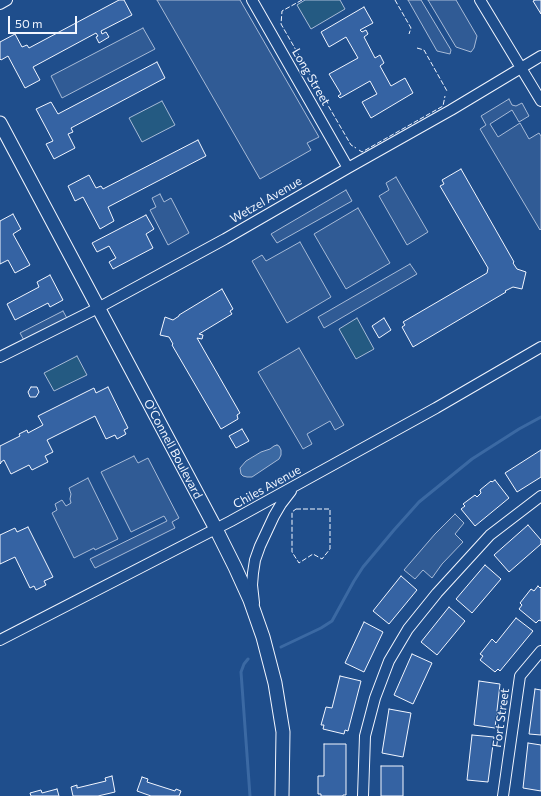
<!DOCTYPE html>
<style>
body{margin:0}
#map{position:relative;width:541px;height:796px;overflow:hidden;background:#1f4e8c;font-family:Commissioner,sans-serif}
canvas{display:block}
.scale{position:absolute;left:8px;top:16px;width:69px;height:18px;box-sizing:border-box;border:2px solid #f2f6ff;border-top:0;padding-left:5px;font-size:12px;line-height:14px;white-space:nowrap;color:#f2f6ff;-webkit-text-stroke:3px #1f4e8c;paint-order:stroke}
</style>
<div id="map">
<canvas width="541" height="796"></canvas>
<div class="scale">50 m</div>
</div>
<script>
const g = document.querySelector('canvas').getContext('2d');
g.lineJoin = 'round';
function fill(path, color) { g.fillStyle = color; g.fill(path, 'evenodd'); }
const poly = rows => new Path2D(rows.map(r => 'M' + r).join(''));
function strokePath(path, color, width, dash) { g.strokeStyle = color; g.lineWidth = width; g.lineCap = dash ? 'butt' : 'round'; g.setLineDash(dash || []); g.stroke(path); }
function write(font, color, halo, rows, align = 'center') {
  g.font = font + ' Commissioner,sans-serif'; g.lineWidth = 3; g.setLineDash([]); g.textBaseline = 'middle'; g.strokeStyle = halo; g.fillStyle = color; for (const [text, x, y, turn = 0] of rows) {
    g.save(); g.translate(x, y); g.rotate((+turn || 0) * Math.PI / 180); g.textAlign = isNaN(turn) ? turn : align; if (halo) g.strokeText(text, 0, 0); g.fillText(text, 0, 0); g.restore();
  }
}
const green = poly([
 [305,0,340,0,345,9,311,29,297,5,305,0],
 [162,101,175,125,142,142,129,118,162,101],
 [357,318,374,349,356,359,339,329,357,318],
 [77,356,87,375,54,391,44,373,77,356]
]);
fill(green, '#245a82');
strokePath(green, '#a8bbd7', 1);
const parking = poly([
 [157,0,240,0,319,137,307,143,311,150,260,179,157,0],
 [408,0,421,0,451,50,450,54,437,51,408,0],
 [428,0,456,0,477,36,474,48,471,52,456,47,428,0],
 [143,28,155,49,62,98,51,76,143,28],
 [509,99,512,105,516,106,522,103,529,116,519,122,512,110,490,124,498,137,520,123,529,139,539,133,541,136,541,229,540,230,480,129,486,125,481,116,509,99],
 [396,177,428,232,407,245,379,196,389,190,386,183,396,177],
 [346,190,352,201,277,243,271,234,346,190],
 [160,194,164,202,171,198,189,233,168,245,150,210,156,207,152,198,160,194],
 [358,208,390,263,346,289,314,234,358,208],
 [300,242,331,297,287,323,252,261,262,255,266,261,300,242],
 [410,264,417,274,324,328,318,317,410,264],
 [63,311,69,322,26,344,20,333,63,311],
 [299,348,344,425,335,430,330,421,307,434,312,444,303,449,258,372,299,348],
 [134,456,138,463,148,458,179,518,172,522,175,528,95,568,90,559,167,521,164,516,131,532,101,472,134,456],
 [88,478,118,539,95,550,94,548,74,558,52,513,57,510,55,504,62,500,66,506,71,503,70,499,71,494,69,488,88,478],
 [455,514,464,523,455,534,463,542,442,564,432,578,423,570,415,579,404,570,435,534,455,514]
]);
fill(parking, '#305b95');
strokePath(parking, '#a8bbd7', 1);
const water = poly([
 [277,445,279,446,281,450,281,455,279,459,252,477,247,477,243,476,241,474,240,468,246,461,261,452,270,449,274,446,277,445]
]);
fill(water, '#3b69a3');
strokePath(water, '#a8bbd7', 1);
strokePath(poly([
 [281,647,321,628,332,621,354,581,363,567,394,530,419,502,472,459,519,429,541,417],
 [248,659,244,664,241,672,250,796]
]), '#3b69a3', 3);
const building = poly([
 [119,0,124,0,132,15,101,31,102,34,106,32,109,37,99,43,96,37,98,36,96,33,33,67,40,80,25,88,8,56,1,60,0,59,0,42,15,34,22,47,27,45,29,48,119,0],
 [535,0,541,0,541,14,533,1,535,0],
 [364,7,373,23,360,30,362,32,366,30,368,34,364,37,375,58,380,55,384,63,380,66,391,86,405,78,413,93,371,118,362,102,377,94,370,81,340,98,338,96,341,94,329,74,358,58,346,37,329,47,321,32,364,7],
 [157,62,165,78,71,128,73,132,68,134,75,148,54,159,46,144,53,141,36,109,51,102,58,114,157,62],
 [198,140,206,156,108,207,114,221,100,229,83,197,75,201,68,186,89,175,96,188,101,186,103,189,198,140],
 [461,169,514,262,513,263,517,269,526,272,522,289,513,287,505,291,506,292,413,347,402,327,405,325,403,322,487,273,488,268,440,186,444,184,442,180,461,169],
 [13,214,21,229,13,234,30,265,15,273,8,260,0,264,0,221,13,214],
 [146,215,154,229,146,234,153,248,113,269,109,262,116,258,109,246,97,252,92,243,146,215],
 [50,275,63,300,50,307,48,303,15,320,7,304,39,287,37,282,50,275],
 [222,289,233,309,230,311,232,314,199,334,203,335,202,339,197,338,240,413,237,415,238,419,221,429,172,345,173,344,169,337,160,335,165,317,173,320,179,316,179,315,222,289],
 [384,318,391,330,379,338,372,326,384,318],
 [31,387,37,387,39,392,36,397,30,397,28,392,31,387],
 [108,387,128,428,124,430,126,434,117,439,115,435,106,439,95,416,47,440,53,452,45,456,48,462,32,470,29,465,11,474,4,460,1,462,1,463,0,464,0,446,20,436,19,434,27,430,28,433,43,425,38,416,94,388,96,393,108,387],
 [242,429,249,441,236,448,229,436,242,429],
 [541,450,541,477,517,492,505,473,541,450],
 [495,480,509,498,475,526,461,509,465,506,463,504,475,495,477,497,481,493,480,490,491,481,492,482,495,480],
 [528,525,541,540,541,544,509,572,494,555,528,525],
 [28,527,53,577,44,581,46,585,36,590,34,586,30,588,15,557,0,564,0,535,15,528,17,532,28,527],
 [485,565,501,579,472,613,456,599,485,565],
 [401,576,417,590,389,624,373,611,401,576],
 [538,586,540,588,541,587,541,621,539,620,536,623,519,609,522,605,520,603,531,589,534,591,538,586],
 [449,607,465,621,437,655,421,642,449,607],
 [516,618,533,631,500,671,498,669,495,672,480,660,483,656,480,654,492,639,496,643,516,618],
 [364,622,383,632,364,672,345,663,364,622],
 [412,654,432,663,413,704,394,695,412,654],
 [340,676,361,681,348,731,345,730,344,734,323,729,324,725,321,725,326,707,332,708,340,676],
 [479,681,500,684,495,728,474,725,479,681],
 [535,689,541,690,541,735,529,734,535,689],
 [389,709,411,713,403,757,382,753,389,709],
 [472,735,494,737,488,782,467,780,472,735],
 [528,743,541,745,541,791,523,788,528,743],
 [324,744,346,744,346,795,343,795,343,796,321,796,321,794,318,794,318,776,324,776,324,744],
 [381,766,403,766,403,796,381,796,381,766],
 [112,776,115,792,98,796,73,796,71,787,77,785,77,788,106,781,105,778,112,776],
 [142,777,148,779,147,782,175,791,176,789,181,791,179,796,151,796,137,791,142,777],
 [57,789,59,796,31,796,30,793,41,790,42,793,57,789]
]);
fill(building, '#3563a3');
strokePath(building, '#f2f6ff', 1);
const minor = poly([
 [252,0,348,168],
 [480,0,541,101],
 [0,4,7,0],
 [0,357,98,308,225,239,348,168,451,110,541,56],
 [254,603,252,585,253,573,255,560,260,546,274,516,281,504,291,491],
 [0,640,231,521,436,408,541,347],
 [363,796,365,736,375,698,389,661,408,629,437,593,490,535,541,496],
 [503,796,520,676,541,651]
]);
const major = poly([
 [0,123,216,529,235,567,250,600,263,637,275,683,283,732,282,796]
]);
strokePath(minor, '#f2f6ff', 12);
strokePath(major, '#f2f6ff', 15);
strokePath(minor, '#1f4e8c', 10);
strokePath(major, '#1f4e8c', 13);
strokePath(poly([
 [302,0,282,11,281,24,316,85],
 [395,0,411,28,409,34],
 [417,48,424,50,447,91],
 [318,88,351,145,356,148],
 [359,150,362,152,443,106,445,96],
 [296,509,330,509,330,549,322,559,313,554,299,563,292,552,292,512,296,509]
]), '#f2f6ff', 1, [5, 2]);
write('12px', '#f2f6ff', '#1f4e8c', [
 ["Long Street",311,77,60],
 ["Wetzel Avenue",266,200,-30],
 ["O'Connell Boulevard",173,449,62],
 ["Chiles Avenue",267,487,-29],
 ["Fort Street",501,718,-82]
]);
</script>
